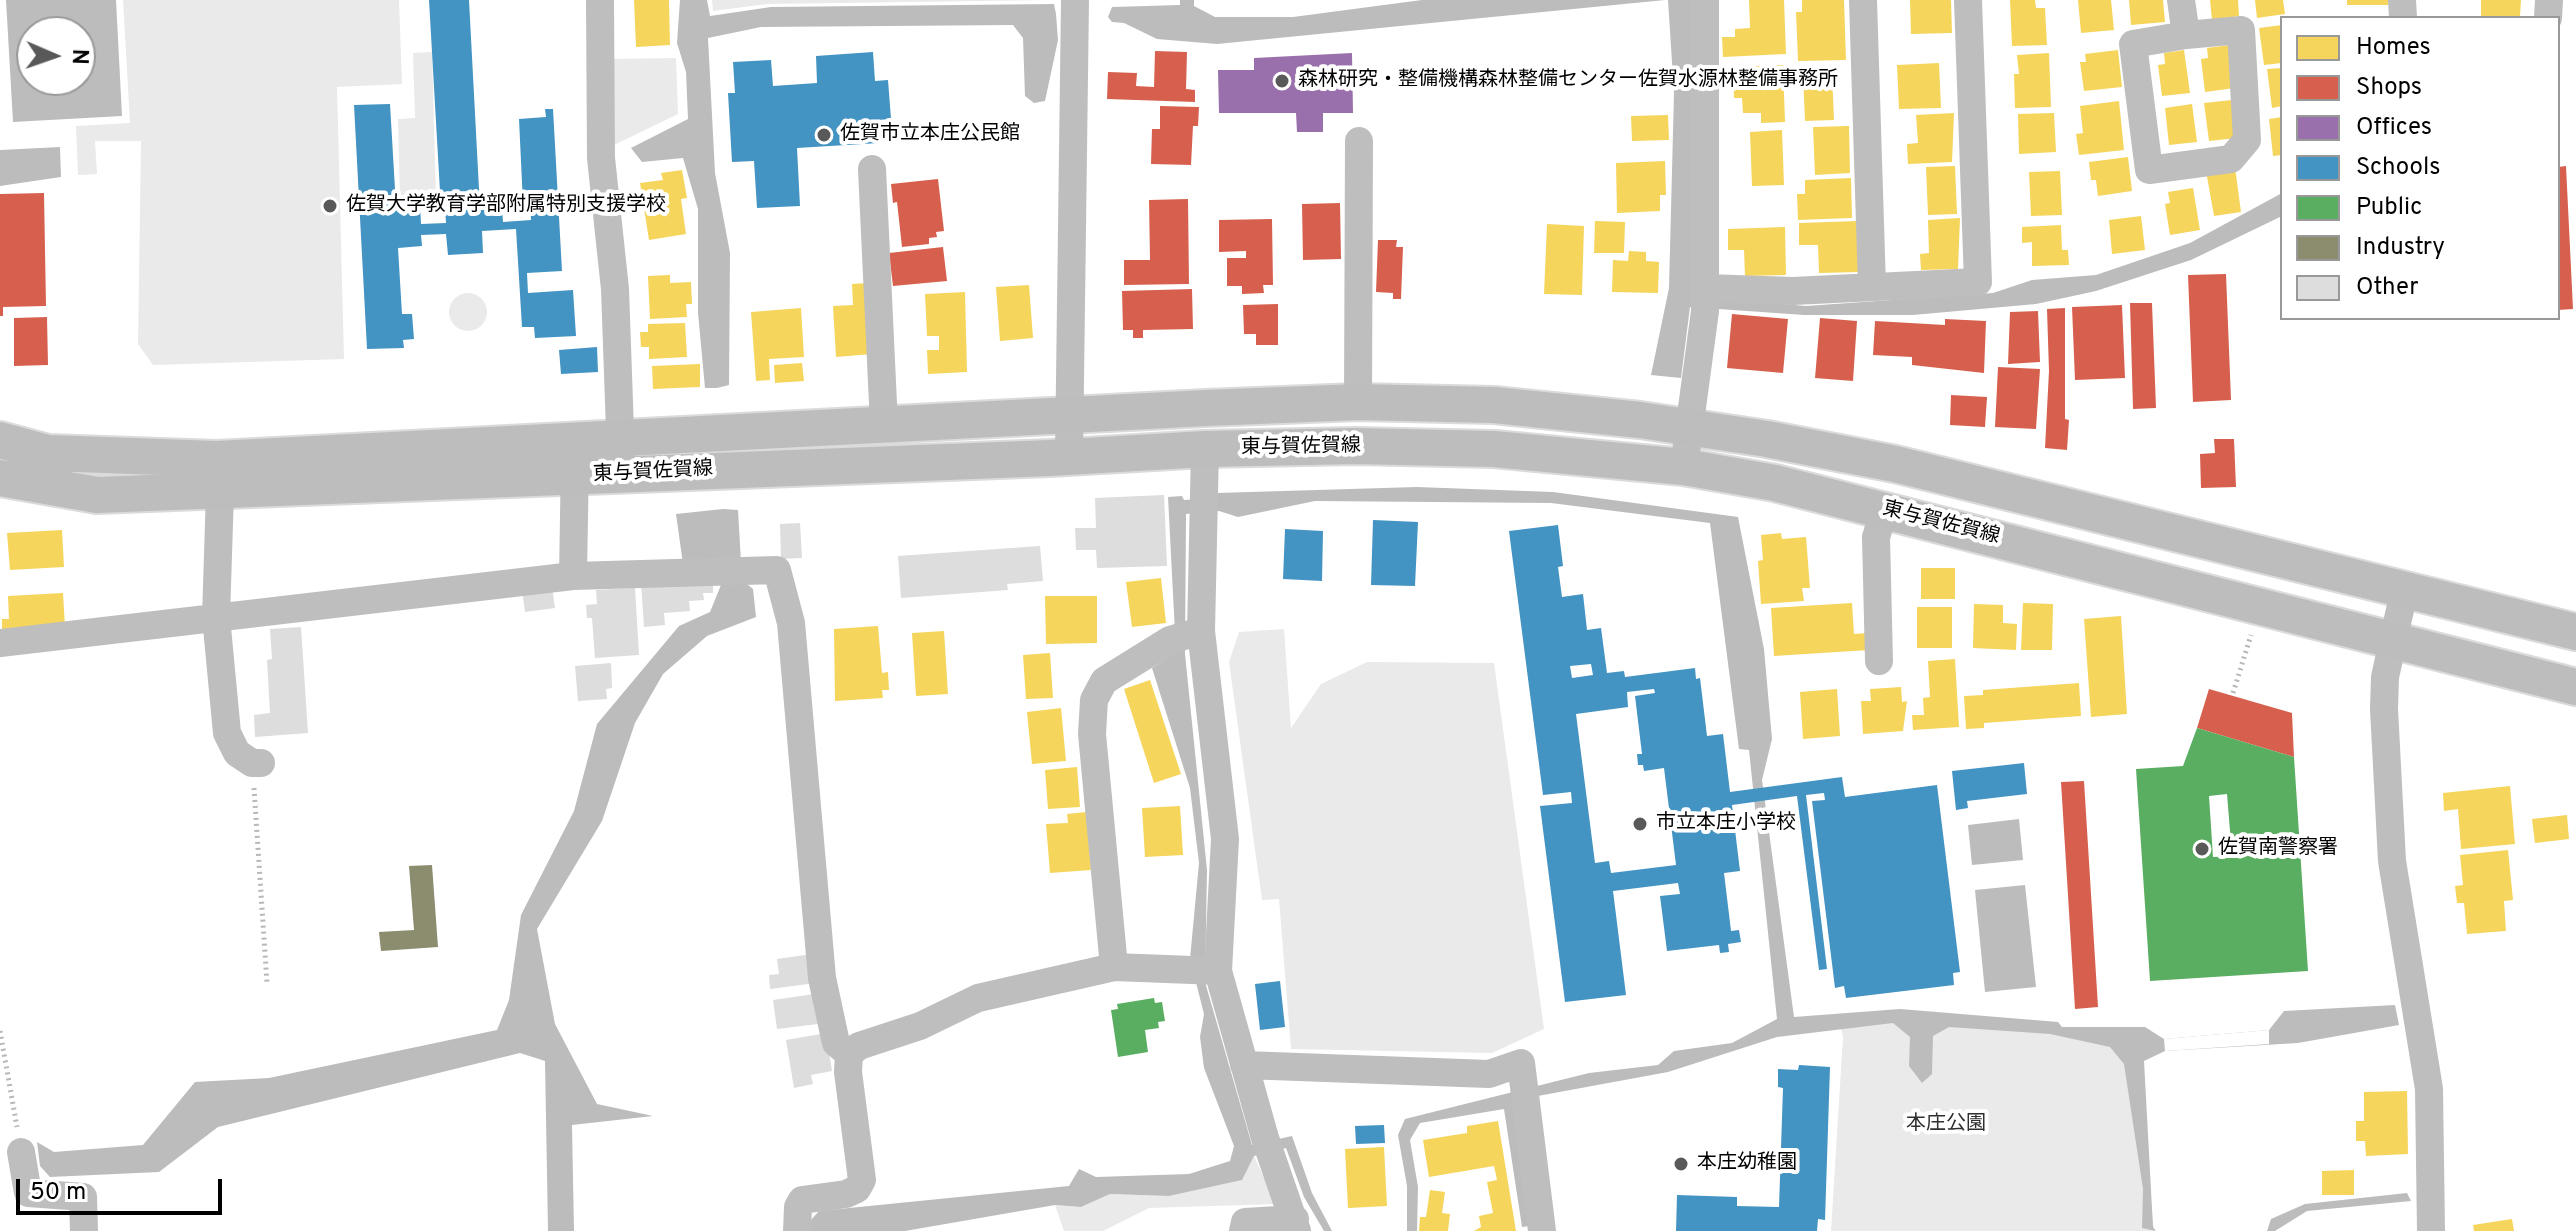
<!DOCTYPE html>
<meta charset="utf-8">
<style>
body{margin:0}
#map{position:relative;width:2576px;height:1231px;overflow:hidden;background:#fff;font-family:Overpass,sans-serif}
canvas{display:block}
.legend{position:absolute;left:2280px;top:16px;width:280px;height:304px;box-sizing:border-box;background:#fff;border:2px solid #999;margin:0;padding:10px 14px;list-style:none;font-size:24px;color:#000}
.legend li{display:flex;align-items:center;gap:16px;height:40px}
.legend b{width:40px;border:2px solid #999}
.north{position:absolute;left:16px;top:16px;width:80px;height:80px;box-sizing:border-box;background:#fff;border:2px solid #999;border-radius:50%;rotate:92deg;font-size:22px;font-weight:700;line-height:32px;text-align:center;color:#000}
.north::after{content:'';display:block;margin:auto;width:28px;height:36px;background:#595959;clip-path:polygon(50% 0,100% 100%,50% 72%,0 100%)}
.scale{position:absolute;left:16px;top:1179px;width:206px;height:36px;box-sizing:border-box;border:4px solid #000;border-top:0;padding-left:10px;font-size:24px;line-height:28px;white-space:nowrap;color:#000;-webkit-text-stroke:6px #fff;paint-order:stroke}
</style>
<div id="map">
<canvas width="2576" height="1231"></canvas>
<ul class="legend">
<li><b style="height:22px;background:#f6d55c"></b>Homes</li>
<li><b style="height:22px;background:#d6604d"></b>Shops</li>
<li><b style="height:22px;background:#9970ab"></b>Offices</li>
<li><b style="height:22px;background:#4393c3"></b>Schools</li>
<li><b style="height:22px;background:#5aae61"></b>Public</li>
<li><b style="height:22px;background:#8c8c6e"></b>Industry</li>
<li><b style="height:22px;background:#ddd"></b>Other</li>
</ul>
<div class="north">N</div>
<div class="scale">50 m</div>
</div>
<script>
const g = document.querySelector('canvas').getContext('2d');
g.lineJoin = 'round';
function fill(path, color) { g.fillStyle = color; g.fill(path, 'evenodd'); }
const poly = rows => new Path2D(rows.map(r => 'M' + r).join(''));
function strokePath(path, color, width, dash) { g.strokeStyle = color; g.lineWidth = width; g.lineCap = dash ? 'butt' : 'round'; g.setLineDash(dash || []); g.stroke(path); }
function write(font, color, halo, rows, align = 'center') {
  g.font = font + ' Overpass,"Noto Sans JP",sans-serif'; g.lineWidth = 8; g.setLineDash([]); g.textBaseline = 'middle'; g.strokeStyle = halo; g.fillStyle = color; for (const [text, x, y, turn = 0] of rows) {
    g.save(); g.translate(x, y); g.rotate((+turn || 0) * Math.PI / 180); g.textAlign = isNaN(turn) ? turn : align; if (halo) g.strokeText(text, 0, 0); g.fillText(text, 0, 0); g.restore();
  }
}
fill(poly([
 [123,0,399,0,402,84,337,87,344,359,153,365,138,344,141,141,95,141,97,174,78,175,76,126,130,123],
 [712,0,1050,0,767,4,713,11],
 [432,52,436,199,400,200,398,119,415,118,413,53],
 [676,58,678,114,612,146,612,59],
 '449 312a19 19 0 1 1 38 0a19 19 0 1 1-38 0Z',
 [1284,629,1291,728,1321,684,1367,662,1494,663,1544,1029,1492,1053,1291,1049,1279,899,1262,900,1229,662,1239,632],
 [1839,1021,2057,1029,2134,1048,2154,1231,1831,1231,1843,1037],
 [1254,1156,1276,1204,1149,1208,1103,1231,1064,1231,1055,1205,1081,1207,1110,1194,1169,1196,1241,1180]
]), '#eaeaea');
fill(poly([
 [6,0,116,0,122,116,13,122],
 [32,32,80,32,80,80,32,80],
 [680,0,707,0,710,16,771,7,1054,4,1056,14,1058,40,1045,101,1034,103,1025,96,1023,38,1013,25,761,27,708,38,715,173,730,253,729,385,717,388,705,388,698,313,698,209,683,158,642,162,631,148,688,119,686,72,677,43],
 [1180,0,1194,0,1194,6,1215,17,1293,17,1422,0,1665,0,1217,44,1157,39,1124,23,1112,22,1108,17,1112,7,1180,5],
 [1668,0,1691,0,1691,296,1806,306,1993,293,2032,280,2096,275,2190,243,2282,193,2282,216,2191,260,2096,291,2036,304,1913,315,1804,315,1690,307,1681,378,1651,375,1669,288,1674,93],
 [60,147,61,177,0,186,0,150],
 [1417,487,1553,492,1738,517,1764,649,1772,739,1762,780,1794,1017,1900,1009,2058,1022,2062,1027,2145,1027,2164,1039,2269,1030,2284,1011,2395,1005,2399,1025,2298,1043,2165,1051,2144,1061,2153,1227,2156,1231,2142,1228,2143,1189,2124,1064,2110,1047,2050,1034,1949,1027,1933,1036,1932,1074,1922,1083,1909,1066,1910,1037,1893,1023,1777,1037,1668,1072,1516,1100,1530,1226,1522,1227,1504,1109,1420,1123,1410,1140,1418,1187,1417,1231,1407,1231,1407,1186,1398,1135,1405,1119,1589,1073,1658,1065,1674,1051,1732,1043,1777,1019,1749,750,1739,749,1710,523,1551,503,1315,501,1238,517,1219,511,1186,514,1185,654,1207,870,1205,982,1252,1145,1292,1136,1312,1193,1332,1231,1324,1231,1304,1197,1286,1148,1254,1156,1242,1180,1169,1196,1110,1194,1081,1207,1055,1205,905,1231,811,1231,810,1221,819,1211,1069,1186,1079,1169,1096,1177,1189,1174,1230,1161,1234,1146,1204,1068,1200,1037,1204,1014,1190,959,1199,863,1190,788,1152,668,1176,652,1168,497,1182,496,1184,500,1216,498,1217,493],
 [723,509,738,510,742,580,753,589,756,617,707,636,663,674,635,723,602,821,537,929,555,1024,597,1104,653,1116,572,1125,574,1231,548,1231,545,1061,520,1053,218,1127,159,1172,50,1177,40,1166,37,1142,54,1152,143,1145,195,1082,269,1078,497,1030,509,1000,521,915,574,811,597,724,679,626,710,612,721,585,683,564,676,514],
 [2019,819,2023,860,1972,865,1968,825],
 [2025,885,2036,987,1985,992,1975,890],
 [2407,1193,2411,1201,2307,1211,2275,1231,2267,1231,2271,1219,2305,1204]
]), '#bcbcbc');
fill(poly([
 [2269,1030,2269,1044,2165,1051,2164,1039]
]), '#fff');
fill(poly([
 [634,0,669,0,670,45,636,47],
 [1749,0,1784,0,1786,54,1723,57,1722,37,1735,37,1735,29,1750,28],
 [1802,0,1844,0,1846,60,1798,61,1796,12,1802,12],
 [1910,0,1951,0,1952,33,1911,34],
 [2010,0,2035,0,2036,8,2045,8,2047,45,2012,46],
 [2078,0,2111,0,2114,30,2081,33],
 [2129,0,2163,0,2165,22,2131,25],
 [2210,0,2238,0,2239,16,2212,20],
 [2255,0,2283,0,2285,14,2257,18],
 [2347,0,2388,0,2388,5,2347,5],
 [2481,0,2521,0,2520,16,2481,16],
 [2282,25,2282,63,2264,65,2259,28],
 [2230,45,2235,88,2205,92,2201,59,2208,58,2207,48],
 [2118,50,2122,87,2084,91,2080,62,2086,62,2085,54],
 [2184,50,2190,93,2162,96,2158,65,2165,64,2164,53],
 [2049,53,2051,107,2015,108,2014,74,2019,74,2017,55],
 [1939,63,1941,108,1899,109,1897,65],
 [1783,65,1785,122,1761,123,1761,113,1743,113,1742,98,1734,98,1733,67],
 [2282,68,2282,106,2272,108,2267,69],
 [1832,73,1834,120,1805,121,1803,74],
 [2232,100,2237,138,2209,141,2204,103],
 [2119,101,2124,150,2079,155,2076,134,2083,133,2080,106],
 [2192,104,2197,142,2169,145,2165,108],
 [1954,113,1952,162,1908,164,1907,144,1918,143,1916,115],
 [2054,113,2056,152,2019,154,2018,114],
 [1668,115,1669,140,1632,141,1631,116],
 [2282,117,2282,155,2273,156,2269,119],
 [1849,126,1850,173,1815,175,1813,127],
 [1782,130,1784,185,1752,186,1750,132],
 [2128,157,2132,191,2098,196,2096,180,2091,180,2089,162],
 [1665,161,1666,195,1660,195,1660,211,1617,213,1616,163],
 [1955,166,1957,214,1928,215,1926,167],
 [2235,167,2241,212,2214,216,2206,171],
 [682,170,687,198,681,199,686,234,649,240,640,183,663,180,661,173],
 [2060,171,2062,215,2031,216,2029,172],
 [1851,178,1852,218,1798,220,1797,194,1805,194,1805,180],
 [2193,188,2200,230,2170,235,2165,204,2170,203,2168,192],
 [2141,216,2145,250,2112,254,2109,220],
 [1960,218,1958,269,1921,270,1920,254,1929,253,1928,220],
 [1595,221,1625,222,1624,253,1594,253],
 [1857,221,1859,272,1819,273,1818,245,1799,245,1799,223],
 [1547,224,1584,226,1582,295,1544,294],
 [2061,225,2062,250,2068,250,2069,265,2032,266,2032,242,2022,243,2022,227],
 [1785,227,1786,275,1745,276,1744,250,1728,250,1728,229],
 [1629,251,1646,252,1646,261,1659,262,1658,293,1612,292,1613,260,1628,261],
 [670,275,670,283,691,282,692,304,686,304,687,317,650,319,648,276],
 [867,283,872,354,836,357,833,306,853,305,852,284],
 [1029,285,1033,338,1000,341,996,287],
 [965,292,967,372,928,374,927,350,939,350,939,336,927,336,925,294],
 [801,308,804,357,769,359,770,380,756,381,751,312],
 [685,323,687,357,649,359,649,347,641,347,640,332,648,332,648,324],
 [802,363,804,381,775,383,774,365],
 [700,364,700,387,653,389,652,366],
 [62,530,64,567,10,570,7,533],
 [1781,533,1782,539,1806,537,1810,588,1802,588,1804,601,1761,604,1758,561,1763,560,1761,535],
 [1921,568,1955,568,1955,599,1921,599],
 [1161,578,1166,623,1132,627,1126,582],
 [63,593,65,627,2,631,2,619,9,619,8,596],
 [1045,596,1097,596,1097,643,1046,644],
 [1852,603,1854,634,1868,633,1869,650,1774,656,1771,608],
 [2023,603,2053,604,2052,650,2021,650],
 [1974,604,2003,605,2003,623,2017,624,2016,650,1973,648],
 [1917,607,1952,607,1952,648,1917,648],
 [2121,616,2127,714,2091,717,2084,619],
 [878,626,882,673,888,672,889,690,882,690,883,698,835,701,834,629],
 [944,631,948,694,916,696,912,633],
 [1050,653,1053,698,1026,699,1023,655],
 [1955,659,1959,727,1913,730,1912,715,1924,715,1923,698,1930,697,1928,661],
 [1150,680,1181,774,1154,783,1124,689],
 [2079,683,2081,716,1984,723,1984,728,1966,729,1964,696,1983,695,1983,690],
 [1901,687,1902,702,1907,701,1903,731,1863,734,1861,701,1871,701,1870,689],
 [1837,689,1840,736,1803,739,1800,692],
 [1061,708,1066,761,1032,764,1027,712],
 [1077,767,1080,807,1048,809,1045,770],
 [2510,786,2515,844,2461,849,2458,809,2444,811,2443,793],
 [1180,806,1183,855,1145,857,1142,808],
 [1086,812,1091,870,1050,873,1046,824,1068,823,1067,814],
 [2567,815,2569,839,2535,843,2532,819],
 [2508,850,2513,900,2504,901,2506,931,2467,934,2464,903,2457,903,2455,886,2463,885,2460,855],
 [2407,1091,2408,1154,2366,1156,2365,1141,2356,1141,2356,1121,2364,1121,2364,1092],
 [1498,1121,1516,1231,1474,1231,1481,1227,1479,1216,1493,1213,1487,1182,1497,1180,1494,1166,1429,1177,1423,1140,1467,1133,1467,1126],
 [1384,1147,1387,1206,1348,1208,1345,1149],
 [2354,1170,2354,1195,2322,1195,2322,1171],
 [1430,1190,1445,1192,1442,1213,1450,1214,1448,1231,1419,1231,1420,1217,1426,1217],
 [2512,1219,2514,1231,2474,1231,2473,1225]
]), '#f6d55c');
fill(poly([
 [1155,51,1187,52,1186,89,1195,90,1195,102,1107,99,1108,72,1137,73,1136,86,1154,87],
 [1160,106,1199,107,1198,126,1193,126,1191,165,1151,164,1152,129,1160,129],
 [2566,166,2573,309,2558,310,2558,167],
 [938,179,944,231,936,232,937,237,929,238,929,244,902,247,897,202,893,203,891,184],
 [44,193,46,306,3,307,3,316,0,316,0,194],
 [1188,199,1189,284,1124,285,1124,260,1150,260,1149,200],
 [1340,203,1341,259,1303,260,1302,204],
 [1272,219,1273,285,1263,285,1264,293,1242,294,1242,286,1227,286,1227,258,1246,258,1246,251,1219,252,1219,220],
 [1378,240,1397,240,1396,247,1403,247,1401,299,1393,299,1393,293,1376,292],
 [943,247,947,281,893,286,889,253],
 [2226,274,2231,400,2193,402,2188,275],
 [1192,289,1193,329,1143,330,1143,338,1133,338,1133,330,1123,330,1122,291],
 [2130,303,2152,303,2156,408,2133,409],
 [1278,304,1278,345,1256,345,1256,334,1244,334,1243,305],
 [2122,305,2125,378,2075,380,2072,307],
 [2065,308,2065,419,2069,420,2067,450,2045,448,2049,371,2047,309],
 [2038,311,2040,362,2008,364,2010,312],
 [1732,314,1788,319,1783,373,1727,368],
 [47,317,48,365,14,366,14,318],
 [1820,318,1857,321,1853,381,1815,378],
 [1945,319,1986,321,1984,373,1912,365,1912,357,1873,355,1875,321,1945,325],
 [1998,367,2040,369,2036,429,1995,427],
 [1951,395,1987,397,1985,427,1950,425],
 [2214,439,2234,439,2236,487,2201,488,2200,454,2215,453],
 [2209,689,2292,713,2294,757,2197,728],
 [2084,781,2098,1007,2075,1009,2061,782]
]), '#d6604d');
fill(poly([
 [1352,53,1353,113,1323,113,1323,132,1297,132,1296,113,1219,113,1218,70,1254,70,1254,58]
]), '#9970ab');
fill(poly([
 [429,0,469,0,480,208,502,207,503,222,531,220,530,204,523,204,519,119,546,117,545,109,553,109,562,271,527,273,528,293,573,290,576,336,535,338,534,327,522,327,516,229,482,231,483,253,448,255,446,234,421,235,422,246,398,248,402,314,412,314,414,339,403,340,404,348,367,349,354,105,390,104,396,206,420,205,421,224,446,223,445,208,441,209],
 [873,52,875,81,888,80,891,119,877,120,879,143,797,148,800,206,757,208,754,161,732,162,728,93,735,93,733,62,771,60,773,86,817,83,816,56],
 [597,347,598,372,561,374,559,350],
 [1373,520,1418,522,1415,586,1371,585],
 [1558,525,1563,566,1558,567,1562,597,1583,594,1587,630,1601,628,1607,673,1624,671,1625,677,1695,668,1696,679,1700,678,1707,736,1723,734,1730,792,1842,777,1845,797,1937,785,1960,972,1953,973,1954,985,1846,998,1844,986,1835,988,1812,801,1825,800,1824,793,1806,795,1827,969,1819,970,1797,796,1732,805,1740,871,1724,873,1731,931,1739,930,1741,942,1728,944,1729,952,1720,953,1719,945,1667,951,1660,896,1680,894,1678,883,1613,891,1626,995,1565,1002,1540,806,1572,803,1571,792,1543,795,1509,531],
 [1591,664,1593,675,1572,678,1570,666],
 [1654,689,1655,693,1635,696,1642,754,1637,754,1638,765,1643,765,1644,771,1664,768,1676,865,1611,873,1609,861,1595,863,1576,714,1628,707,1627,692],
 [1285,529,1323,531,1322,581,1283,579],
 [2024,763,2027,794,1967,801,1968,808,1956,810,1952,771],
 [1280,981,1285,1027,1260,1030,1255,984],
 [1799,1065,1830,1067,1825,1220,1818,1219,1817,1231,1676,1231,1677,1195,1737,1197,1737,1206,1779,1207,1783,1088,1778,1087,1778,1069,1798,1070],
 [1384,1125,1385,1143,1356,1144,1355,1126]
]), '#4393c3');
fill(poly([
 [2197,728,2294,757,2308,971,2150,981,2136,769,2183,766],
 [2227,794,2232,856,2213,857,2209,796],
 [1154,998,1155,1003,1162,1002,1165,1021,1158,1022,1159,1028,1145,1030,1148,1052,1118,1057,1111,1010,1118,1009,1117,1004]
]), '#5aae61');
fill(poly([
 [432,865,438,947,381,951,379,932,414,930,409,866]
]), '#8c8c6e');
fill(poly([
 [1164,495,1167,566,1097,568,1096,550,1076,550,1075,528,1096,528,1095,498],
 [800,523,802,558,781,559,780,524],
 [1040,546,1043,581,1007,584,1008,590,901,598,898,556],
 [641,583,713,583,713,593,703,593,704,600,689,601,690,611,664,613,665,625,644,627],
 [552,587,555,608,525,612,522,590],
 [635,588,639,655,595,658,592,618,587,618,586,605,597,604,596,590],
 [301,627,308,733,255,737,254,715,270,713,267,660,272,659,270,629],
 [611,663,612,688,606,689,607,699,578,701,575,666],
 [812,954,816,983,770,989,769,975,779,974,777,959],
 [814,994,818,1024,777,1029,773,1000],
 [826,1033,832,1071,811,1075,813,1084,794,1088,786,1040]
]), '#ddd');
const major = poly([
 [0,440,48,453,217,459,1206,408,1358,402,1494,405,1640,420,1767,439,1895,464,2576,632],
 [0,478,97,495,1050,458,1205,449,1356,446,1494,449,1684,467,1775,483,2576,687]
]);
strokePath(major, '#dbdbdb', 40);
strokePath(poly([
 [2233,693,2251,635],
 [254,788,267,983],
 [0,1031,17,1127]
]), '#b8b8b8', 5, [2, 4]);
strokePath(poly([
 [600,0,601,158,615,289,621,459],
 [1863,0,1872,287],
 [2181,0,2186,35,2133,44,2149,170,2231,159,2247,140,2241,30,2186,35],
 [2402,0,2403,18],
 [2548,18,2549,0],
 [872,169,884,425],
 [1706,288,1793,291,1978,282,1968,0],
 [1358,402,1359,141],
 [1205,449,1201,631,1225,839,1218,971,1265,1138,1297,1231],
 [1069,456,1075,0],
 [1684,467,1705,311,1705,0],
 [220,492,216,617,227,733,237,753,252,763,261,763],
 [573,576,777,570,791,623,822,978,836,1043,849,1054],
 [2404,592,2385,677,2384,709,2392,861,2429,1089,2431,1231],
 [0,643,573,576,575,458],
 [1879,661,1876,537,1885,509],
 [1114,967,1092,734,1094,700,1104,681,1170,640,1201,631],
 [1244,1065,1489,1074,1521,1063,1542,1231],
 [21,1152,28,1193,83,1197,84,1231],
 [797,1231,798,1207,802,1200,846,1194,857,1189,862,1180,848,1072,849,1054,859,1046,920,1026,978,998,1114,967,1218,971],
 [1243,1231,1245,1222,1295,1219]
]), '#bebebe', 28);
strokePath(major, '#bdbdbd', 36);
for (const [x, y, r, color] of [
 [1282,81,8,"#595959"],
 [824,135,8,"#595959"],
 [330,206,8,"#595959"],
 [1640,824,8,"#595959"],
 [2202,849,8,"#595959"],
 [1681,1164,8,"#595959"]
]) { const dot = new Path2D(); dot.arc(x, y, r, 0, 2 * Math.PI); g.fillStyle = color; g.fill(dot); strokePath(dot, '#fff', 3); }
write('20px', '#000', '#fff', [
 ["森林研究・整備機構森林整備センター佐賀水源林整備事務所",1298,81],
 ["佐賀市立本庄公民館",840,135],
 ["佐賀大学教育学部附属特別支援学校",346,206],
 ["市立本庄小学校",1656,824],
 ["佐賀南警察署",2218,849],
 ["本庄幼稚園",1697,1164]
], 'left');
write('20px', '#000', '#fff', [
 ["東与賀佐賀線",1301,448,-1],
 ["東与賀佐賀線",653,473,-3],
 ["東与賀佐賀線",1941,524,14]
]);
write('20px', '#303030', '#fff', [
 ["本庄公園",1946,1125]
]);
</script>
